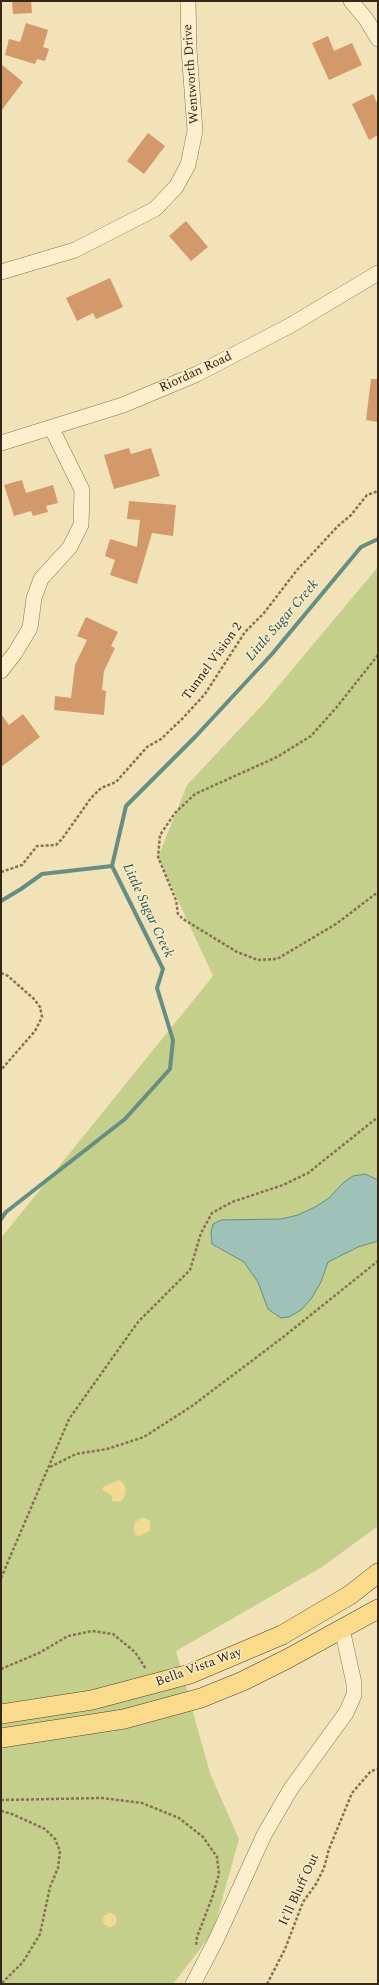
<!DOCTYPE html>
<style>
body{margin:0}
#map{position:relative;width:379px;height:1985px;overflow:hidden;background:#f1e2b8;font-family:Spectral,serif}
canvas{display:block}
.frame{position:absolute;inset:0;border:2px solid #362819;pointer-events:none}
</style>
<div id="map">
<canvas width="379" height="1985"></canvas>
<div class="frame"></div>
</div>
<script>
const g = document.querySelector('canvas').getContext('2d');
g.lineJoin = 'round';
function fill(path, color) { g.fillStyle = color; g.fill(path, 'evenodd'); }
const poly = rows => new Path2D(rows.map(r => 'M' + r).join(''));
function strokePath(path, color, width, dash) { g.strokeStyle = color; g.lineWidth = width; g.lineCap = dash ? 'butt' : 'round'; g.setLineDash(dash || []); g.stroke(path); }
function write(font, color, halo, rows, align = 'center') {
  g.font = font + ' Spectral,serif'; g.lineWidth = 3; g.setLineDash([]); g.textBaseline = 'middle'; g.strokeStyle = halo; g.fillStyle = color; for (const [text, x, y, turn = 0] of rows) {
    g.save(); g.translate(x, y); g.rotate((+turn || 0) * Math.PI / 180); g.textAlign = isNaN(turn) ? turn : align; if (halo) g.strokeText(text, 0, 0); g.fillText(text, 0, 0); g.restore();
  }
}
fill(poly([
 [378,567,378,1526,322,1567,176,1651,210,1773,239,1839,213,1932,173,1984,1,1984,1,1238,213,976,158,857,187,785,265,702]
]), '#c5cf8c');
fill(poly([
 [119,1480,124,1484,126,1491,124,1498,119,1502,112,1501,112,1496,103,1490,103,1487],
 [143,1517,150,1521,150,1531,139,1536,135,1535,134,1529,135,1522],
 '103 1920a7 7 0 1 1 14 0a7 7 0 1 1-14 0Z'
]), '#f1da92');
const water = poly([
 [365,1174,378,1180,378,1241,358,1247,328,1262,321,1282,311,1299,301,1310,289,1317,281,1318,268,1309,258,1282,244,1262,212,1244,211,1233,213,1224,221,1220,281,1219,298,1215,315,1207,329,1198,343,1183,353,1176,365,1174]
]);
fill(water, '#9ec1b8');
strokePath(water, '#658e85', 1);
strokePath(poly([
 [1,901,21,889,42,874,112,866],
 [1,1219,6,1212,125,1119,170,1069,173,1040,157,988,163,969,112,866,126,806,196,736,272,654,361,547,378,539]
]), '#658e85', 4);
fill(poly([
 [12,1,31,1,32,13,13,14],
 [26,23,48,30,43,47,49,49,45,61,37,59,35,64,5,55,9,39,20,42],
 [328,36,334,51,352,43,362,65,329,80,312,43],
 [1,64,23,82,1,111],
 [373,94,378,105,378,135,369,140,352,104],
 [148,133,165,146,144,174,127,161],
 [186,221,208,247,191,261,169,236],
 [110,278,123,307,96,319,93,313,77,321,66,298],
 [371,379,378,379,378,422,366,420],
 [129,448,131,454,151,448,160,476,114,489,104,455],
 [22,480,26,493,53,485,58,503,46,506,48,512,33,516,31,511,14,516,4,485],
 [129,501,176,505,173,536,152,533,137,584,110,575,115,560,105,556,110,539,137,547,140,520,127,519],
 [86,617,118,632,111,646,115,648,104,671,102,690,106,691,104,715,54,710,55,696,71,698,75,665,87,640,77,636],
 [1,714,9,725,23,714,40,737,1,767]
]), '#d3996b');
const minor = poly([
 [351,1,366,19,378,39],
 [1,272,75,250,155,209,176,187,188,165,195,131,189,49,188,1],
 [1,443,123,405,197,374,291,325,378,273],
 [1,671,15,653,30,628,34,598,41,579,70,547,81,525,82,490,52,429],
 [193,1984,217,1938,264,1835,290,1790,346,1713,354,1695,354,1683,342,1629]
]);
const major = poly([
 [1,1714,92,1700,190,1674,282,1635,350,1595,378,1573],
 [1,1738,124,1719,201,1698,243,1681,287,1659,378,1609]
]);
strokePath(minor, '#887152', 16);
strokePath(major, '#553e28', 20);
strokePath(poly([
 [378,655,336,708,311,736,277,757,195,794,175,813,160,835,158,857,176,900,178,914,183,919,237,952,258,960,277,959,336,924,378,892],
 [1,872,22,865,37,846,56,845,62,839,91,798,101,788,116,782,147,747,161,739,183,718,205,694,245,632,264,613,297,570,338,526,351,515,367,495,378,491],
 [1,973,8,976,34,999,40,1007,42,1017,35,1031,1,1070],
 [50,1467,76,1454,107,1449,144,1437,192,1406,282,1338,378,1261],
 [1,1578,69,1419,138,1322,190,1270,201,1233,212,1213,232,1202,283,1185,308,1173,378,1117],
 [1,1669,39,1653,68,1636,92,1631,113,1634,135,1652,146,1669],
 [1,1800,102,1798,142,1803,179,1818,203,1837,217,1857,219,1874,212,1898,197,1937,196,1946],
 [1,1811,12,1814,45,1829,55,1839,60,1851,58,1868,50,1887,40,1934,23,1962,1,1984],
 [267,1984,285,1949,303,1902,316,1884,324,1868,329,1849,352,1793,371,1771,378,1769]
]), '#887152', 2.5, [3, 2]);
strokePath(minor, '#fcefcc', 15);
strokePath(major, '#fadb8b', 19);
write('13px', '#362819', '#f8ecc8', [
 ["Wentworth Drive",192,74,-94],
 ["Riordan Road",196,373,-25],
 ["Tunnel Vision 2",213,662,-54],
 ["Bella Vista Way",199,1668,-20],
 ["It'll Bluff Out",300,1890,-65]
]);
write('italic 14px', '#265755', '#f8ecc8', [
 ["Little Sugar Creek",283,621,-49],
 ["Little Sugar Creek",147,911,65]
]);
</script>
